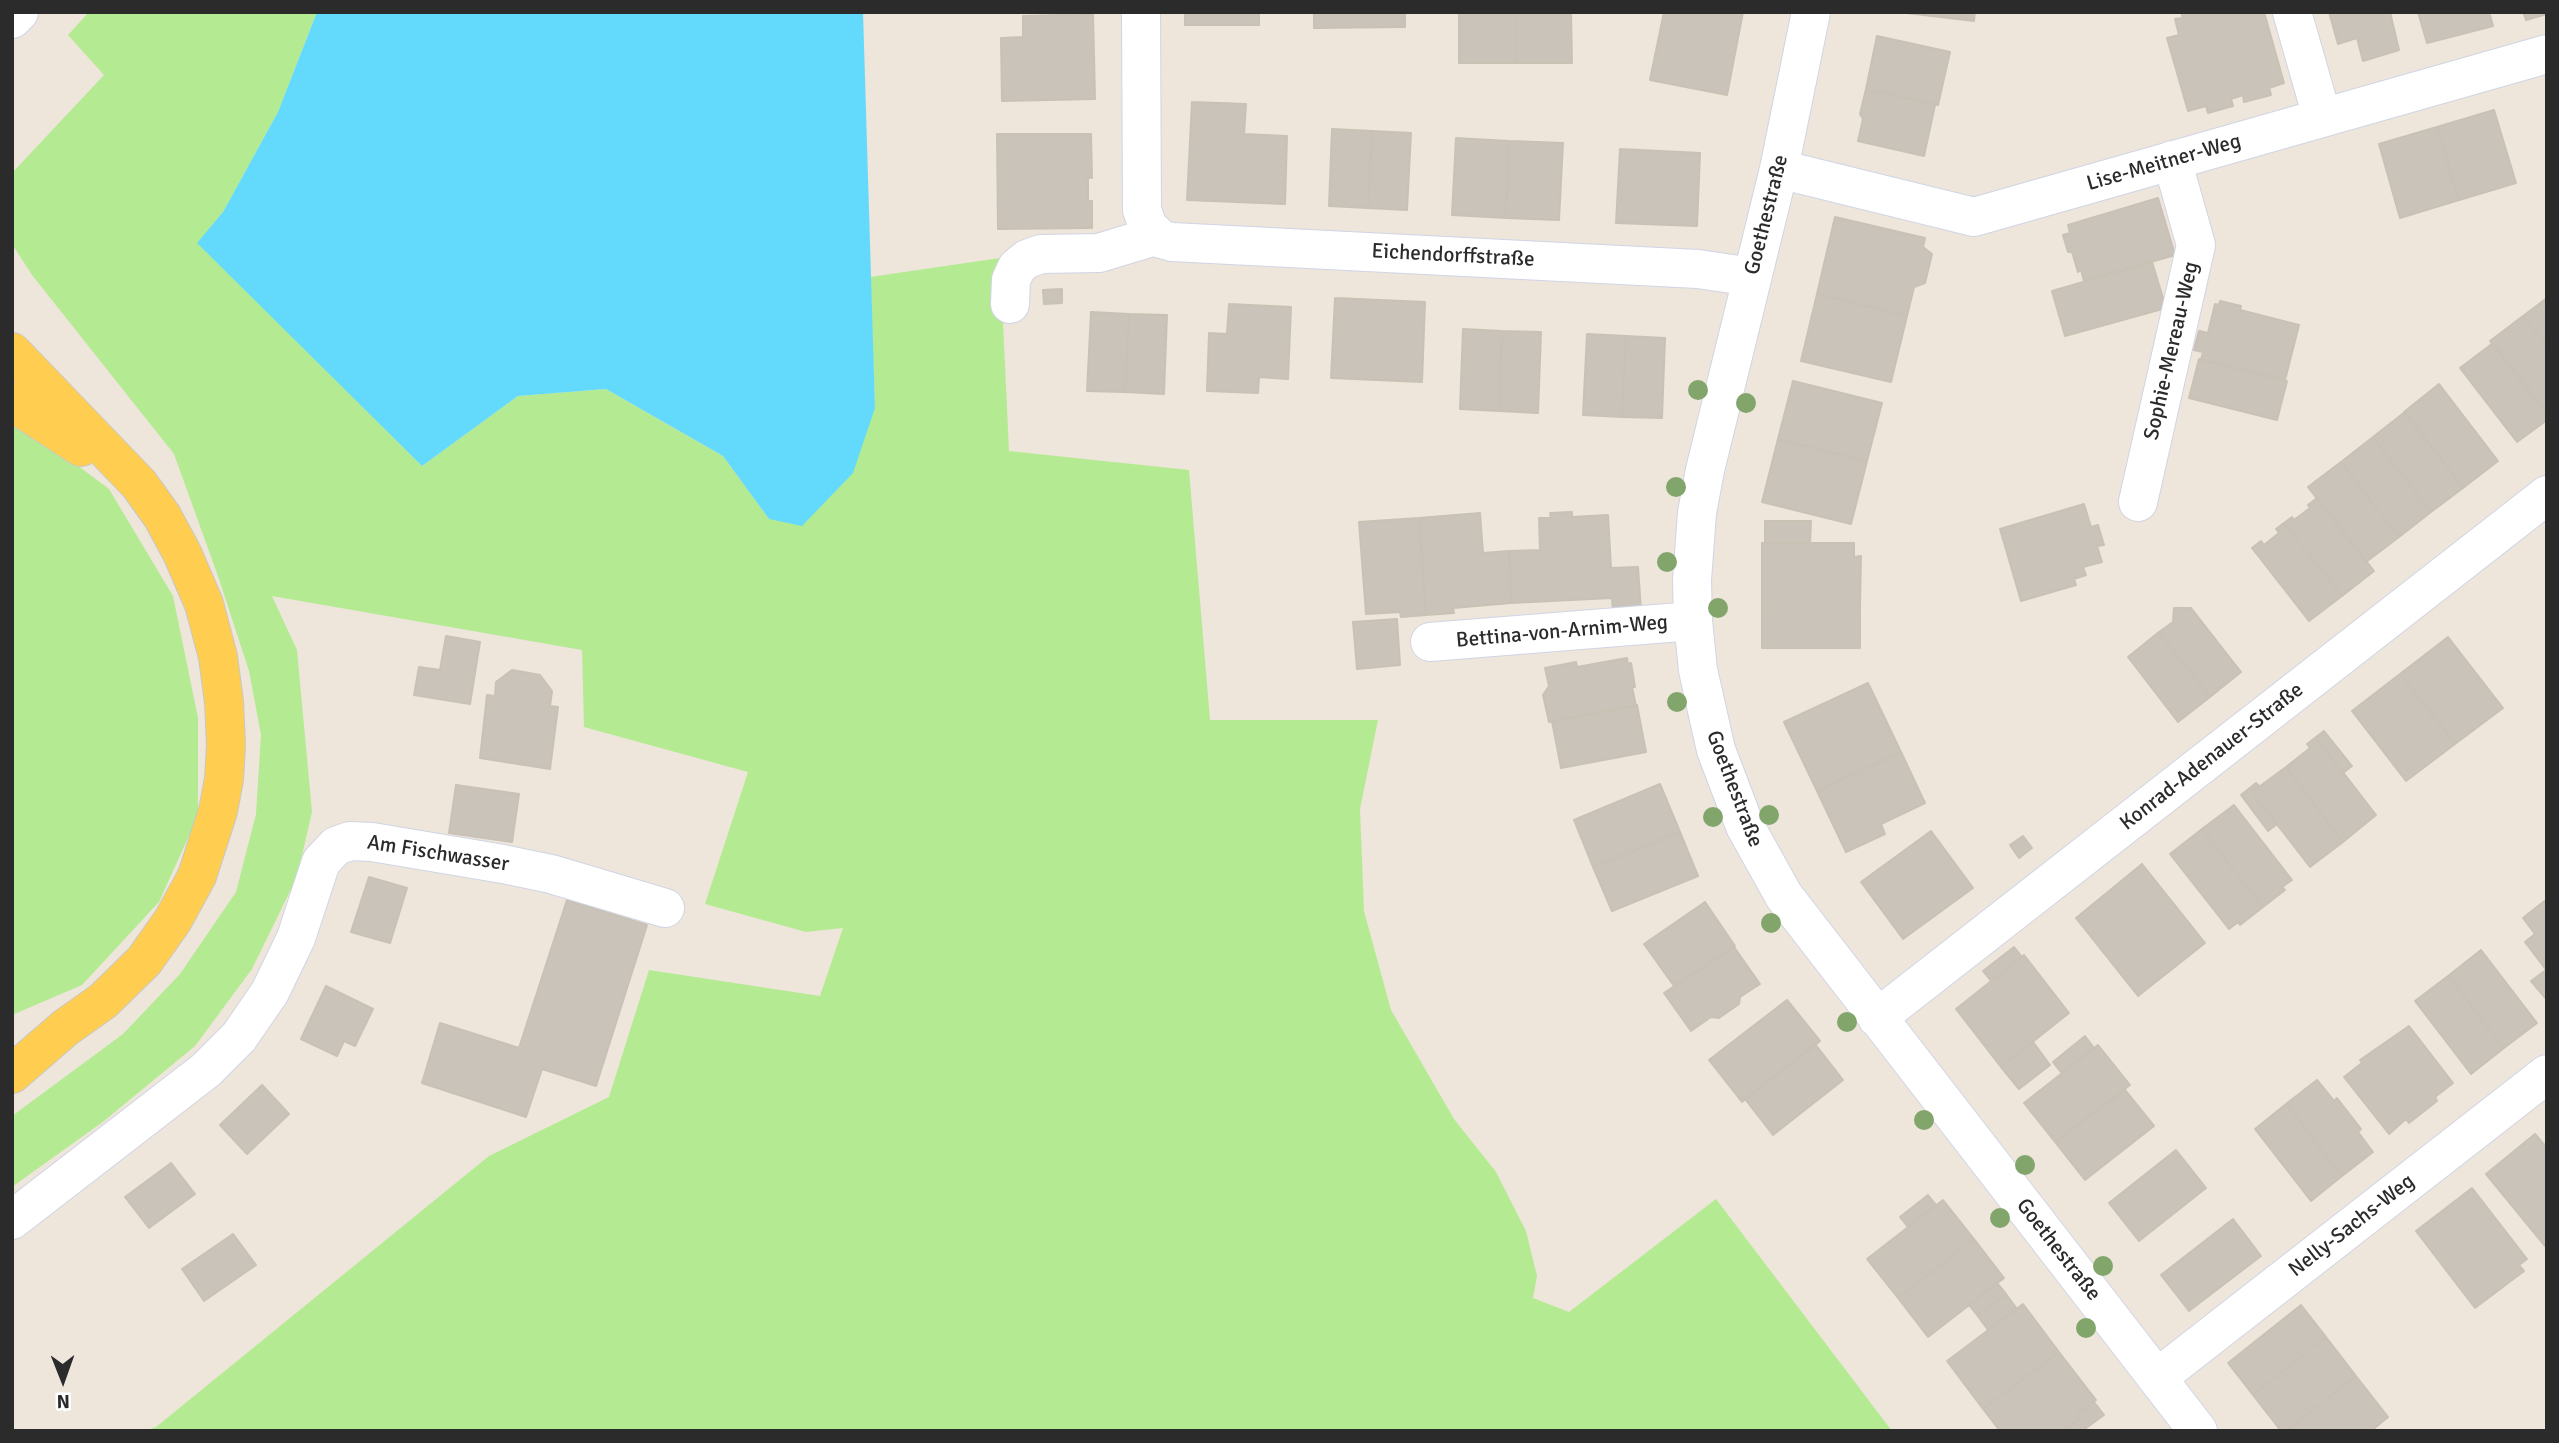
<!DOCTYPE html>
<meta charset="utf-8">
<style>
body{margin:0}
#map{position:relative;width:2559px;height:1443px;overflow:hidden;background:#eee5db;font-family:Signika,sans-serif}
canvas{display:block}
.frame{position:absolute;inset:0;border:14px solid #2b2b2b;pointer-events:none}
.north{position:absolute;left:28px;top:1345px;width:70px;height:70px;-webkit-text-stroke:5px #fff;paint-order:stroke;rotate:179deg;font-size:19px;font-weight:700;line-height:28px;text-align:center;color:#2b2b2b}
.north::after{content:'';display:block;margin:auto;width:24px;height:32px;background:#2b2b2b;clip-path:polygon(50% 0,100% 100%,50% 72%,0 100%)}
</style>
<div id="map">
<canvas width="2559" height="1443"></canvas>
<div class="frame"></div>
<div class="north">N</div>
</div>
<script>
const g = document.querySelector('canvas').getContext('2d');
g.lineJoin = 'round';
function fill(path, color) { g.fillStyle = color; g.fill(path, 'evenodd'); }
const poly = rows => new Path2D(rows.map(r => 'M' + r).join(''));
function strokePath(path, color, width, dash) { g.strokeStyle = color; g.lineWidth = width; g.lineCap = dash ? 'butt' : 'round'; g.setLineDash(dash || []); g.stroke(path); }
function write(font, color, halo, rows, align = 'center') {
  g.font = font + ' Signika,sans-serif'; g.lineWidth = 5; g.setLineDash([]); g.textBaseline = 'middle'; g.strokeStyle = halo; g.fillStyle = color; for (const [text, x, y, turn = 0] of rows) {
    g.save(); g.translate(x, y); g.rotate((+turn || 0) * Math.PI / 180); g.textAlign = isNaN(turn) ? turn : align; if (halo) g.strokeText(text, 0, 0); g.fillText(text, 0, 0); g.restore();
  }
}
fill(poly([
 [89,12,317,12,278,112,223,212,198,243,422,466,518,396,606,389,723,456,769,519,875,408,870,277,1000,258,1009,451,1189,470,1210,720,1378,720,1360,809,1364,911,1391,1010,1454,1119,1496,1172,1526,1231,1537,1276,1533,1298,1569,1312,1716,1199,1892,1431,145,1431,156,1427,489,1156,609,1097,649,970,820,996,843,928,806,932,705,904,748,772,584,727,582,650,272,596,297,650,312,812,297,877,252,969,195,1046,104,1121,12,1187,12,1116,123,1034,180,974,236,892,256,814,261,735,249,671,219,579,174,454,32,275,12,244,12,173,104,75,68,35],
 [12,423,25,426,109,489,173,596,198,718,198,816,159,902,82,985,12,1015]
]), '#b4eb92');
fill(poly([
 [317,12,863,12,875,408,853,473,802,526,769,519,723,456,606,389,518,396,422,466,197,243,223,212,278,112]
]), '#63dafc');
const building = poly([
 [1185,12,1259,12,1259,25,1185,25,1185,12],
 [1314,12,1405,12,1405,27,1314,28,1314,12],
 [1459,12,1516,12,1516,63,1459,63,1459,12],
 [1516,12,1571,12,1572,63,1516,63,1516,12],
 [1664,12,1743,12,1727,95,1650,80,1664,12],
 [1898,12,1975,12,1974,21,1898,12],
 [2181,12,2252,12,2252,15,2264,12,2284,83,2269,88,2271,95,2244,102,2243,95,2231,99,2233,106,2208,113,2206,106,2188,111,2167,38,2179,35,2175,19,2183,18,2181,12],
 [2329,12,2390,12,2399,50,2363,61,2357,38,2338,44,2329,12],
 [2418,12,2489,12,2493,26,2427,43,2418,12],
 [2523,12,2547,12,2547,14,2526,20,2523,12],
 [1093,14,1095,99,1002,101,1001,38,1023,37,1023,16,1093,14],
 [1877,36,1950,52,1938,105,1866,89,1877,36],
 [1866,89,1935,105,1924,156,1858,141,1863,119,1860,114,1866,89],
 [1192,102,1246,104,1244,134,1287,136,1285,204,1187,200,1192,102],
 [2494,110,2516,183,2459,200,2437,127,2494,110],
 [2437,127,2459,200,2400,218,2379,144,2437,127],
 [1332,129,1372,131,1368,208,1329,206,1332,129],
 [1372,131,1411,133,1407,210,1368,208,1372,131],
 [997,134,1091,134,1092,178,1088,177,1088,201,1092,201,1092,228,998,229,997,134],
 [1456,138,1509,141,1506,218,1452,215,1456,138],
 [1509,141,1563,143,1559,220,1506,218,1509,141],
 [1620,149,1700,153,1697,226,1616,223,1620,149],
 [2158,198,2175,255,2084,281,2081,270,2078,272,2072,252,2068,252,2063,235,2070,233,2068,225,2158,198],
 [1835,217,1925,238,1923,247,1932,254,1925,283,1914,287,1907,316,1817,294,1835,217],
 [2152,262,2166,308,2065,336,2052,291,2152,262],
 [1062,289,1062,303,1044,304,1043,290,1062,289],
 [1817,294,1907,316,1891,382,1801,361,1817,294],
 [1335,298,1425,302,1422,382,1331,378,1335,298],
 [2547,298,2547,346,2523,316,2547,298],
 [2220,301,2241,306,2240,310,2299,325,2285,380,2201,360,2203,352,2194,350,2199,331,2208,333,2215,304,2219,305,2220,301],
 [1229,304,1291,307,1288,379,1259,377,1258,393,1207,391,1209,333,1227,334,1229,304],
 [1091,312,1129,314,1125,392,1087,391,1091,312],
 [1129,314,1167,315,1164,394,1125,392,1129,314],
 [2523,316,2547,346,2547,414,2490,341,2523,316],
 [1463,329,1502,331,1499,411,1460,409,1463,329],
 [1502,331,1541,332,1538,413,1499,411,1502,331],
 [1587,334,1626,336,1622,417,1583,415,1587,334],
 [1626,336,1665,338,1662,418,1622,417,1626,336],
 [2493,343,2547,414,2547,420,2517,442,2460,368,2493,343],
 [2199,359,2287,381,2277,420,2189,398,2199,359],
 [1793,381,1882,403,1867,461,1778,439,1793,381],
 [2439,384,2498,461,2463,488,2404,412,2439,384],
 [2405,412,2463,488,2431,512,2373,437,2405,412],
 [2373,437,2431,512,2399,537,2341,462,2373,437],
 [1778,439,1867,461,1851,524,1762,502,1778,439],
 [2341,462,2399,537,2366,562,2308,487,2341,462],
 [2317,498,2374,571,2342,596,2284,523,2292,517,2294,520,2310,508,2308,505,2317,498],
 [2084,504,2091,527,2098,525,2104,545,2097,546,2102,562,2083,567,2086,575,2074,579,2076,585,2021,601,2000,529,2084,504],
 [1572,512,1572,517,1608,515,1611,568,1638,567,1641,610,1613,611,1612,598,1511,603,1509,551,1540,550,1539,518,1551,518,1550,513,1572,512],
 [1480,513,1483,553,1509,551,1511,603,1453,608,1454,613,1426,615,1419,518,1480,513],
 [1419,518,1426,615,1401,617,1400,612,1366,614,1359,522,1419,518],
 [1765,521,1811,521,1810,543,1765,543,1765,521],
 [2284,523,2342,596,2309,621,2252,548,2261,541,2264,545,2279,533,2276,529,2284,523],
 [1762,543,1854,543,1854,557,1861,556,1860,608,1762,608,1762,543],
 [1762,608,1860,608,1860,648,1762,648,1762,608],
 [2174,608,2191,608,2241,672,2210,697,2159,632,2173,622,2174,608],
 [1397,619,1400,665,1357,669,1353,622,1397,619],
 [2159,632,2210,697,2178,722,2128,657,2159,632],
 [446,636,480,642,470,704,414,695,419,667,440,670,446,636],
 [2448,637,2503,708,2455,744,2400,674,2448,637],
 [1627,658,1628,664,1631,663,1635,687,1632,687,1636,706,1549,722,1543,695,1549,686,1545,668,1576,662,1577,667,1627,658],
 [512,670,540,675,552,691,550,706,558,707,550,769,480,758,487,695,495,696,496,682,512,670],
 [2400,674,2455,744,2406,781,2352,711,2400,674],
 [1868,683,1901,752,1817,791,1784,722,1868,683],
 [1637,705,1646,752,1561,768,1552,721,1637,705],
 [2324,731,2352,766,2343,773,2319,741,2310,748,2307,744,2324,731],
 [2319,741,2376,815,2343,842,2286,767,2319,741],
 [1901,752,1925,803,1881,824,1885,834,1846,852,1817,791,1901,752],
 [2286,767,2343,842,2310,867,2252,792,2286,767],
 [2256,783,2260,787,2252,792,2277,824,2268,831,2241,795,2256,783],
 [1660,784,1680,832,1593,867,1574,820,1660,784],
 [456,785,519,794,512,842,449,833,456,785],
 [2234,805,2292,880,2282,887,2285,890,2263,907,2202,829,2234,805],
 [2202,829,2263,907,2240,925,2238,922,2229,929,2170,854,2202,829],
 [1931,831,1973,888,1903,939,1861,882,1931,831],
 [1680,832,1698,876,1612,911,1593,867,1680,832],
 [2023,836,2032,848,2019,858,2010,845,2023,836],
 [2142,864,2205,943,2138,996,2076,918,2142,864],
 [369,877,407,888,390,943,351,932,369,877],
 [2547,899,2547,971,2525,942,2535,934,2523,918,2547,899],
 [567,900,647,925,596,1086,542,1069,526,1117,422,1083,440,1023,519,1048,567,900],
 [1705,902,1735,946,1674,986,1644,944,1705,902],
 [1734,947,1760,984,1740,997,1739,1004,1719,1018,1711,1017,1691,1031,1664,993,1734,947],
 [2014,947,2022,957,1991,981,1983,971,2014,947],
 [2481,950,2537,1023,2504,1048,2448,976,2481,950],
 [2024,955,2069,1013,2001,1067,1956,1009,2024,955],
 [2546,970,2547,971,2547,1000,2531,981,2546,970],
 [2448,976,2504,1048,2471,1074,2415,1001,2448,976],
 [326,986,373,1009,355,1046,344,1041,337,1056,301,1039,326,986],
 [1787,1000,1820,1041,1742,1102,1709,1060,1787,1000],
 [2409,1026,2453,1083,2435,1097,2437,1101,2409,1123,2406,1119,2389,1134,2344,1077,2362,1063,2360,1060,2409,1026],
 [2085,1036,2094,1048,2062,1073,2053,1062,2085,1036],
 [2033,1042,2050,1065,2019,1089,2001,1067,2033,1042],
 [1815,1044,1843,1080,1773,1135,1745,1099,1815,1044],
 [2098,1045,2130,1085,2055,1142,2024,1103,2098,1045],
 [2317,1080,2334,1101,2337,1098,2361,1129,2358,1132,2373,1152,2342,1176,2286,1104,2317,1080],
 [262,1085,289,1114,247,1154,220,1125,262,1085],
 [2125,1090,2154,1126,2085,1180,2055,1142,2125,1090],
 [2286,1104,2342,1176,2311,1201,2255,1129,2286,1104],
 [2535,1134,2547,1148,2547,1244,2545,1246,2486,1174,2535,1134],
 [2176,1150,2206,1188,2139,1241,2109,1203,2176,1150],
 [171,1163,195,1194,149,1228,125,1197,171,1163],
 [2472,1188,2527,1259,2519,1265,2524,1271,2475,1308,2416,1231,2472,1188],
 [1928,1195,1936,1205,1908,1227,1900,1217,1928,1195],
 [1943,1200,1974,1239,1898,1298,1867,1259,1943,1200],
 [2233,1219,2261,1256,2189,1311,2161,1275,2233,1219],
 [233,1234,256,1265,204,1301,182,1269,233,1234],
 [1974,1239,2004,1278,1928,1337,1898,1298,1974,1239],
 [1997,1283,2006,1294,1977,1315,1969,1305,1997,1283],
 [2006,1294,2017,1309,1988,1330,1977,1315,2006,1294],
 [2023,1304,2059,1352,1983,1409,1947,1361,2023,1304],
 [2301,1305,2326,1337,2253,1395,2228,1363,2301,1305],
 [2326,1337,2356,1376,2286,1431,2281,1431,2253,1395,2326,1337],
 [2059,1352,2096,1400,2076,1415,2079,1419,2064,1431,2000,1431,1983,1409,2059,1352],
 [2356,1376,2388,1417,2371,1431,2286,1431,2356,1376],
 [2094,1402,2104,1415,2082,1431,2064,1431,2079,1419,2076,1415,2094,1402]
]);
fill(building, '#c9c3ba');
strokePath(building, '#cac1b5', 2);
const street = poly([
 [1141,12,1142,210,1148,227,1161,239,1172,242,1698,269,1752,277],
 [1811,12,1779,169,1705,470,1697,513,1692,580,1693,621,1698,670,1716,750,1745,826,1784,896,2198,1431],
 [2292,12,2322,117],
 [1779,169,1974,217,2547,54],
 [1010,304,1011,280,1017,267,1027,259,1041,254,1099,253,1155,236],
 [2138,502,2196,245,2172,160],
 [1430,642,1693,621],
 [1877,1018,2547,495],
 [12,1220,206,1070,239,1037,270,992,296,938,321,862,336,846,350,841,372,842,503,864,551,874,665,908],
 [2157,1378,2547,1074]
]);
const secondary = poly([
 [12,19,19,12]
]);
const primary = poly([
 [12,352,139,484,162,516,182,553,204,604,218,657,224,702,226,745,224,779,218,811,197,876,173,920,144,961,103,1001,65,1028,12,1074],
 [12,402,81,447]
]);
strokePath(street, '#d0d5e5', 40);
strokePath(secondary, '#d0d5e5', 40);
strokePath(primary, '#c8c8c8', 40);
strokePath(street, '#fff', 38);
strokePath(secondary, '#fff', 38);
strokePath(primary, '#ffce50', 38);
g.fillStyle = '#82a56c';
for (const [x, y] of [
 [1698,390],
 [1746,403],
 [1676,487],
 [1667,562],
 [1718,608],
 [1677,702],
 [1769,815],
 [1713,817],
 [1771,923],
 [1847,1022],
 [1924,1120],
 [2025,1165],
 [2000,1218],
 [2103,1266],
 [2086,1328]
]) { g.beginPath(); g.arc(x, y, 10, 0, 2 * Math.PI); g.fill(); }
write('21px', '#2b2b2b', '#fff', [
 ["Lise-Meitner-Weg",2164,163,-16],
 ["Goethestraße",1767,215,-76],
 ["Eichendorffstraße",1453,256,3],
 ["Sophie-Mereau-Weg",2172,351,-77],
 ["Bettina-von-Arnim-Weg",1562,632,-5],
 ["Konrad-Adenauer-Straße",2212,757,-38],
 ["Goethestraße",1734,789,69],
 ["Am Fischwasser",438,854,9],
 ["Nelly-Sachs-Weg",2352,1226,-38],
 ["Goethestraße",2058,1250,52]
]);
</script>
